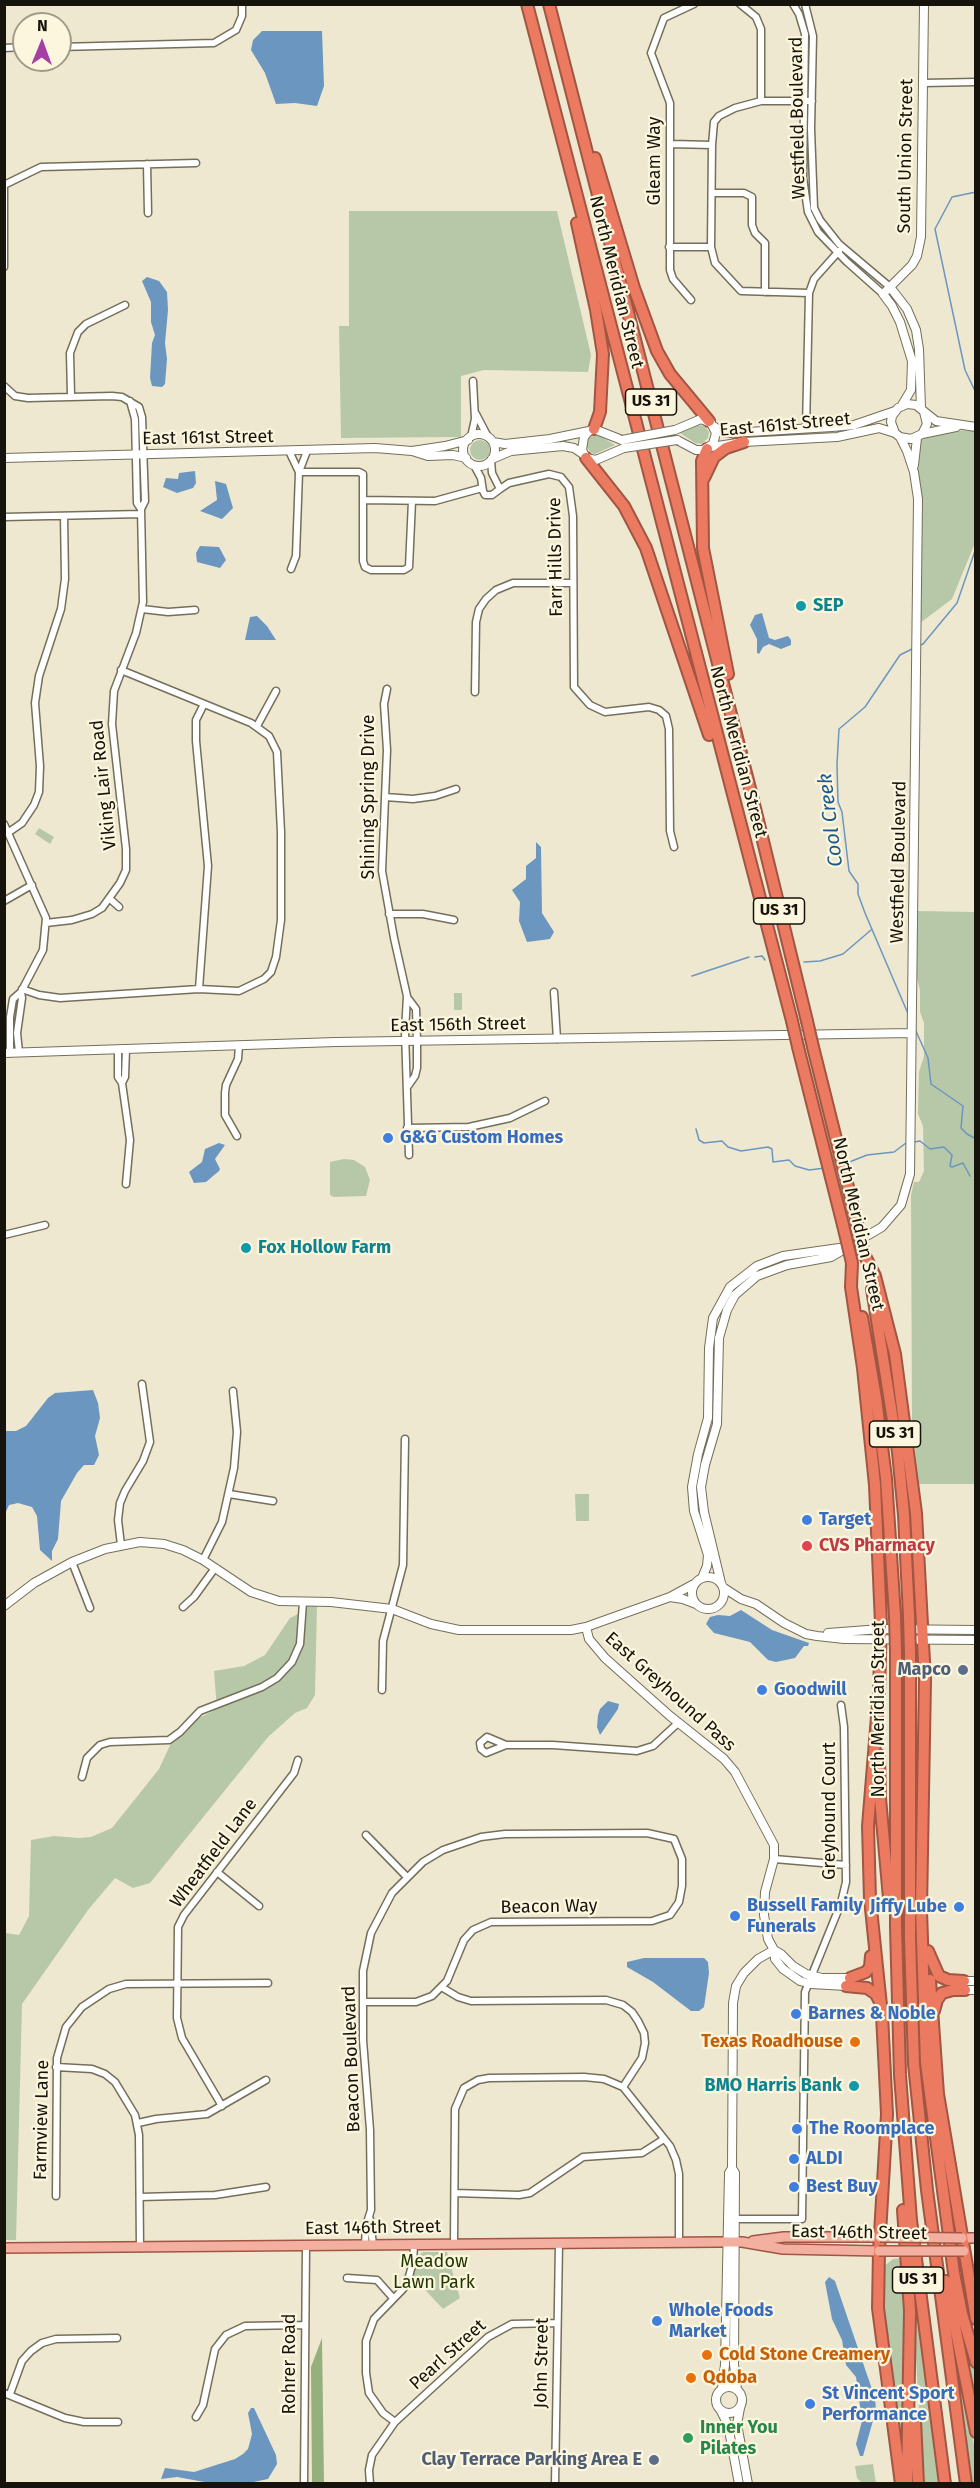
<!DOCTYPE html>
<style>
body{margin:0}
#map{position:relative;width:980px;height:2488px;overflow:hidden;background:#efe8d1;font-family:"Fira Sans",sans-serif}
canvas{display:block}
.frame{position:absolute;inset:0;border:6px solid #15130b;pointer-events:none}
.north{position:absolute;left:12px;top:12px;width:60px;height:60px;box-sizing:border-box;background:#fcf6de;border:2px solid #a09b8a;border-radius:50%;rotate:1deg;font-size:16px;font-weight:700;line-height:24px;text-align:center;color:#15130b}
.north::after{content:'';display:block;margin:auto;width:21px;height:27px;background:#a53fa2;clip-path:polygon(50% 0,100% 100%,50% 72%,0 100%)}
</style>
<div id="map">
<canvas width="980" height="2488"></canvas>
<div class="frame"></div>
<div class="north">N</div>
</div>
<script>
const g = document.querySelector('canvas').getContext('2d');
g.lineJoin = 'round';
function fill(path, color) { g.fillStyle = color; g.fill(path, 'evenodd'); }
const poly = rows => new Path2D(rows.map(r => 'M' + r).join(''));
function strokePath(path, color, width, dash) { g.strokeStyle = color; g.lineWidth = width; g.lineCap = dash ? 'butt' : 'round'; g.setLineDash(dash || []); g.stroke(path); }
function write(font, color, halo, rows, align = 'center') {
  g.font = font + ' "Fira Sans",sans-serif'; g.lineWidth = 4.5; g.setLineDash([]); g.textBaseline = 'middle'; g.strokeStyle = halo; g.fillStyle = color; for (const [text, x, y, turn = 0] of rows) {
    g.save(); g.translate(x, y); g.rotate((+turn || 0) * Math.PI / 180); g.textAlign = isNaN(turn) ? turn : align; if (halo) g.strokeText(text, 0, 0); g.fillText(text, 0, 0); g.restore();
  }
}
fill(poly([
 [349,211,557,211,591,355,588,372,484,370,461,376,461,437,341,438,339,326,349,326],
 [698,425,705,426,709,432,708,438,702,444,695,443,680,433],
 [951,430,975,431,975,543,952,599,916,626,918,445,922,436],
 [591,436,600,436,615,445,595,454,591,453,586,446,586,442],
 '470 450a10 10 0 1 1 20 0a10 10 0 1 1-20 0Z',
 [39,828,54,837,50,844,35,834],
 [917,911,975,912,975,1484,919,1484,912,1423,911,1195,914,1182,919,1182,924,1171,923,1126,918,1114,919,1072,924,1056,924,1023,920,1012,920,990,917,979],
 [454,993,462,993,462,1010,454,1010],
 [344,1159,354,1160,365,1167,370,1180,366,1196,334,1197,330,1195,330,1162],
 [575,1494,589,1494,589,1521,576,1521],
 [307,1605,317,1606,315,1695,307,1708,295,1713,268,1737,150,1883,133,1888,115,1878,88,1910,22,2004,16,2240,5,2240,5,1934,6,1933,19,1935,29,1916,31,1840,54,1836,79,1838,91,1837,112,1828,159,1769,172,1741,199,1718,217,1709,214,1671,244,1666,265,1655,290,1618,306,1610],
 [423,2252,447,2252,460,2298,443,2309,413,2277,417,2257],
 [902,2258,906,2303,905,2436,898,2437,882,2317,883,2267,893,2259],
 [913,2304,915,2304,938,2483,923,2483],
 [961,2340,964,2340,975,2371,975,2412],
 [962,2382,975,2450,975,2483,973,2483,959,2383],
 [873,2464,876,2483,862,2483,857,2478,855,2466]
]), '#b7c8a8');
fill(poly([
 [322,2338,324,2483,312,2483,311,2367]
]), '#96b07d');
fill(poly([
 [262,31,322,31,324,86,317,106,295,103,276,104,265,73,251,50,253,40],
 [147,277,159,281,167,292,168,310,165,343,167,359,165,384,162,387,152,386,150,378,152,343,155,335,151,322,151,302,142,281],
 [195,471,196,483,193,488,177,493,163,487,166,478,178,479,179,473],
 [215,481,226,484,233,508,222,519,200,511,217,500],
 [200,546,219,547,226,560,220,568,197,562,196,553],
 [762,613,769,638,775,640,788,636,791,640,791,645,781,649,769,644,763,647,759,654,757,653,757,639,750,625,755,615],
 [257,616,267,626,276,640,245,640,250,617],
 [536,842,541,847,542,913,554,932,550,939,527,942,519,921,520,902,512,890,526,879,526,866,536,858],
 [219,1143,225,1145,215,1159,220,1169,219,1171,206,1182,194,1183,189,1172,202,1162,205,1149],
 [93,1390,98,1403,100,1418,95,1436,99,1455,94,1465,84,1465,77,1473,61,1501,58,1539,52,1551,52,1561,40,1550,37,1516,32,1507,18,1503,9,1505,5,1514,5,1431,16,1431,26,1426,48,1398,55,1393],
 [741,1610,772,1630,809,1643,808,1646,804,1646,795,1658,776,1662,768,1660,750,1642,714,1633,706,1624,710,1617,718,1615,730,1616],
 [608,1701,619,1704,618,1709,600,1735,597,1727,598,1715,600,1709],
 [644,1958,704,1958,708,1962,709,1973,704,2007,699,2011,691,2011,653,1982,627,1967,627,1962],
 [829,2277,835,2281,875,2398,876,2410,863,2456,860,2456,856,2444,862,2421,856,2377,846,2365,842,2340,832,2319,825,2282],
 [251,2408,254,2408,276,2455,277,2464,268,2479,244,2484,210,2483,177,2477,161,2479,165,2468,194,2472,235,2459,243,2454,248,2449,252,2434,248,2413]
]), '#6b96bf');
strokePath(poly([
 [976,192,952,197,935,229,965,370,976,393],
 [918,646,923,644,957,603,976,548],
 [755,957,762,956,765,960],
 [804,962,820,961,843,954,871,930],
 [692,976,749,957],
 [909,1016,865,913,858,894,858,884,849,871,842,812,838,802,837,764,839,729,865,707,900,655,914,648],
 [915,1029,928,1058,931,1084,963,1106,961,1128,967,1134,976,1139],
 [696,1129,699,1140,704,1143,722,1141,728,1147,741,1151,768,1147,772,1149,773,1162,789,1160,795,1166,809,1170,825,1168],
 [914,1142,920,1141,930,1149,944,1147,952,1155,950,1166,952,1167,963,1163,970,1176],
 [847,1163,867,1155,894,1152,906,1143],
 [975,1189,976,1190]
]), '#6b96bf', 1.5);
const minor = poly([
 [740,4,756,17,761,29,761,101],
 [793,4,799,14,805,34,803,178,808,212,818,232,847,262,883,294],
 [805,4,813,36,811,129,814,208,820,220,839,244,890,287],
 [60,47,214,43,236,30,242,16,242,4],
 [4,48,24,47],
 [923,83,976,82],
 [671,144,712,145],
 [147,164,148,213],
 [4,185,41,167,196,163],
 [4,188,4,267],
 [712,193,744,193,752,197,752,225,755,233,765,243,765,292],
 [669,247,711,247],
 [809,293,741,291,715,263,711,247,712,145,714,122,719,116,735,108,761,101,812,101],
 [691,300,673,279,670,270,670,103,651,53,664,18,694,4],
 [4,386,15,396,28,398,112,396,122,397,139,407,142,417,145,501,141,509],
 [71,396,70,353,78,332,86,324,125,305],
 [476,414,488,437],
 [806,429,809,293,814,279,839,251],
 [471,437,475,419,473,381],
 [289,451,299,472],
 [474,465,481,478,483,491,485,495,492,495,500,489,492,473,491,460],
 [299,472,359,472,363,474,363,561,365,567,371,570,404,570,409,567,412,501],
 [500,489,509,483,549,474,561,477,569,487,573,516,574,687,590,705,605,712,649,707,659,710,666,716,669,729,670,831,674,847],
 [364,500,435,501,482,488],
 [4,517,141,514],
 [291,569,296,556,299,472,307,451],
 [142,609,168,612,195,610],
 [387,689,384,704,387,750,382,871,394,938,407,996,405,1032,409,1155],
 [475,692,476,622,479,609,486,599,496,590,513,583,573,583],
 [257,726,276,691],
 [385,797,413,799,435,796,456,789],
 [4,824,46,918,43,950,21,992,13,999,10,1017,10,1053],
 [9,832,22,823,34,805,39,792,40,766,35,703,39,676,61,609,65,579,64,516],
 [110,899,119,907],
 [4,901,32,885],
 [389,914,423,914,454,920],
 [46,923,72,920,92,914,102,908,120,883,126,870,126,849,112,724,114,691,136,633,143,602,141,509,137,503,135,419,130,401],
 [22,989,39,995,60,998,199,989,239,991,264,979,271,972,276,957,281,920,281,832,277,752,269,736,251,723,121,670],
 [199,989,208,866,196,741,196,720,204,704],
 [554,992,557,1039],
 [407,997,416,1009,417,1041,417,1068,415,1076,408,1086],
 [118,1050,118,1077,122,1083,130,1140,126,1184],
 [19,1052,17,1033,22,998,21,992],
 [122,1083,125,1077,126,1049],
 [407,1128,469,1127,510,1118,545,1101],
 [237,1136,225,1115,225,1093,226,1085,238,1059,239,1046],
 [4,1235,45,1225],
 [229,1494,273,1501],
 [121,1545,118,1520,120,1503,125,1491,143,1461,150,1442,142,1384],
 [203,1560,222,1522,234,1468,237,1432,233,1391],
 [72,1562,90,1608],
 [183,1607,194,1597,215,1568],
 [382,1690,383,1641,403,1565,405,1439],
 [506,1745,487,1737,480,1743,481,1749,486,1753,506,1745,553,1745,637,1751,653,1746,678,1723],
 [82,1777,87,1758,100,1745,110,1742,169,1740,180,1732,200,1711,262,1687,277,1678,292,1662,300,1644,303,1602],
 [366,1835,406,1876],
 [774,1859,846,1865],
 [217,1872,259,1906],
 [443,1988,458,1997,471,2001,606,2000,623,2005,632,2012,638,2021,644,2033,645,2043,642,2058,623,2087],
 [363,2002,416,2002,432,1996,447,1981,464,1940,473,1930,491,1922,652,1921,670,1915,679,1902,682,1886,682,1859,674,1839,647,1833,505,1834,481,1837,443,1850,423,1862,392,1893,371,1933,363,1971,363,2040,370,2130,371,2210,366,2226,365,2245],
 [56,2067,92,2069,105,2074,115,2082,135,2115,139,2135,140,2248],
 [222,2106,182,2038,177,2018,178,1927,184,1915,294,1773,298,1760],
 [138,2123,156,2119,207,2114,266,2080],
 [455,2193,519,2195,530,2193,583,2157,642,2153,664,2139],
 [56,2196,57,2058,66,2027,82,2007,109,1989,126,1984,268,1983],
 [140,2197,215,2195,266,2187],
 [370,2219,373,2245],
 [735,2219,802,2219,805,1992,841,1903,846,1882,844,1727,841,1705],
 [454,2244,455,2109,464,2088,478,2080,489,2078,584,2077,604,2079,623,2087,670,2146,676,2160,679,2174,679,2242],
 [347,2278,377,2280,393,2298],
 [4,2393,65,2418,84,2422,118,2422],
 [10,2394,22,2361,31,2351,42,2343,56,2339,117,2338],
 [196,2417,203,2405,215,2349,226,2335,245,2326,305,2325],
 [395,2422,383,2413,369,2393,366,2373,366,2341,374,2319,403,2289,408,2280,413,2262,414,2245],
 [304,2484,306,2246],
 [370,2484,369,2470,372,2455,395,2422,488,2337,512,2324,557,2323],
 [555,2484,559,2243]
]);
const tertiary = poly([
 [890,287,907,309,916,330,919,349,921,408],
 [902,405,911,390,912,361,900,322,892,306,883,294,912,265,917,256,921,237,924,4],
 [924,412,927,424,922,434,911,439,900,437,895,433,891,422,892,416,898,408,907,404,916,405,936,421,976,427],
 [715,427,721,432,731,433,832,427,854,425,895,411],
 [675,430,701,419,711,423,716,433,713,444,703,450,696,450,677,440],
 [922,434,956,427],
 '463 450a16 16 0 1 1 32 0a16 16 0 1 1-32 0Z',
 [622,440,594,429,589,431,584,437,582,450,586,458,596,460,624,448],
 [493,442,505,444,550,439,589,431],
 [711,447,744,442,837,437,879,428,895,433],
 [412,451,428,456,453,455,466,458],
 [4,458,375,448,412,451,445,446,468,440],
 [492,459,511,451,563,446,574,448,583,454],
 [914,465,917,438],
 [4,1053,336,1042,911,1033],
 '692 1593a16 16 0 1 1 32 0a16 16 0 1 1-32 0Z',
 [702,1578,707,1566,708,1555,694,1511,692,1487,698,1454,708,1418,709,1348,713,1318,730,1287,757,1266,783,1256,846,1247],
 [721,1583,704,1512,701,1487,705,1465,717,1424,719,1338,727,1310,735,1295,757,1276,787,1265,831,1257,882,1227,901,1205,910,1174,918,499,914,472,907,451,900,437],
 [724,1588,741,1599,756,1604,784,1623,806,1634,817,1636,844,1639,976,1640],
 [670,1597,683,1599,696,1604],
 [4,1606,34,1583,72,1562,105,1549,140,1542,164,1544,183,1550,203,1560,251,1592,279,1601,331,1602,392,1609,431,1624,459,1630,571,1630,586,1627,589,1639,605,1658,670,1716,724,1759,735,1772,774,1845,774,1859,765,1892,764,1915,768,1939,774,1950,775,1959,783,1969,800,1981,811,1984,846,1986],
 [586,1627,670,1597,694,1584],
 [828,1633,881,1629,976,1630],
 [774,1950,781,1954,793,1966,806,1974,822,1978,850,1978],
 [964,1981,976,1981],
 [965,1990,976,1990],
 [732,2168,735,2173,734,2364,737,2390],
 '716 2400a13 13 0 1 1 26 0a13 13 0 1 1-26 0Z',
 [722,2388,725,2365,729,2173,732,2168,733,2003,736,1986,744,1973,758,1959,774,1950],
 [740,2408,737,2424,748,2484],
 [721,2411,728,2425,739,2484]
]);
const primary = poly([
 [962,2238,976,2238],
 [753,2241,784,2237,880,2237],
 [4,2248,719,2242,742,2242,783,2249,879,2251]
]);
const motorway = poly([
 [527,4,792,1021],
 [549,4,753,800,807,1021],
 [595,158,634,288,657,351,670,374,709,421],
 [577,223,596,310,603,354,600,412,594,429],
 [707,449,702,461,703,548,728,674],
 [586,458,624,506,646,548,709,735],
 [704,478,714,457,726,448,744,442],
 [798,1047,843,1225],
 [813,1047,855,1215],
 [864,1254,875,1276,895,1354,916,1513,925,1680,921,1909,926,2063,954,2273,962,2314,976,2362],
 [852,1263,851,1287,863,1368,875,1485,881,1624,879,1692,868,1826,870,1899,882,2015,887,2114,879,2251,878,2308,901,2484],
 [872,1289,898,1452,904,1515,909,1616],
 [862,1317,876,1398,886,1478,895,1616],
 [896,1653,896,1927,900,2075,911,2220,945,2484],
 [910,1653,910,1938,914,2064,927,2190,966,2484],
 [879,1755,880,1798,889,1898],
 [928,1951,939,1976,948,1980,964,1981],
 [850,1978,866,1972,870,1967,871,1956],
 [930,1980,938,2094,976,2319],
 [846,1986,867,1988,876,1994,879,2000],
 [934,2011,937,2000,942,1993,953,1990,965,1990],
 [903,2210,910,2311,907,2482],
 [946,2281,976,2432],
 [915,2420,918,2484]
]);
strokePath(minor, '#746f5a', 9);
strokePath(tertiary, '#746f5a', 10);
strokePath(primary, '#a05643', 12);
strokePath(motorway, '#a05643', 14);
strokePath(minor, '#fff', 6);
strokePath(tertiary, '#fff', 8);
strokePath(primary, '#f3afa0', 9);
strokePath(motorway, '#eb7a61', 10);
const tertiaryBridge = poly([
 [622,440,675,430],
 [624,448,677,440]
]);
const primaryBridge = poly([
 [880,2237,962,2238],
 [879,2251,964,2251]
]);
const motorwayBridge = poly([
 [792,1021,798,1047],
 [807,1021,813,1047],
 [855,1215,864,1254],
 [843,1225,852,1263],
 [895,1616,896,1653],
 [909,1616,910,1653]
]);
strokePath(tertiaryBridge, '#746f5a', 10, []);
strokePath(primaryBridge, '#a05643', 12, []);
strokePath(motorwayBridge, '#a05643', 14, []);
strokePath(tertiaryBridge, '#fff', 8);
strokePath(primaryBridge, '#f3afa0', 9);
strokePath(motorwayBridge, '#eb7a61', 10);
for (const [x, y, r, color] of [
 [801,606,6,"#0f9aa8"],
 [388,1138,6,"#3f7fe0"],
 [246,1248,6,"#0f9aa8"],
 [807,1520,6,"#3f7fe0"],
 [807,1546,6,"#e0444e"],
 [963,1670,6,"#5c6f8a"],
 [762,1690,6,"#3f7fe0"],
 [959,1907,6,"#3f7fe0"],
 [735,1916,6,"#3f7fe0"],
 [796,2014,6,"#3f7fe0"],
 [855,2042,6,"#e8710a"],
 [854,2086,6,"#0f9aa8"],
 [797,2129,6,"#3f7fe0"],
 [794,2159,6,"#3f7fe0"],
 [794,2187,6,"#3f7fe0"],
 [657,2321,6,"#3f7fe0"],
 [707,2355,6,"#e8710a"],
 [691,2378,6,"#e8710a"],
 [810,2404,6,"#3f7fe0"],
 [688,2438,6,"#2e9e5b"],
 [654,2460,6,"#5c6f8a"]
]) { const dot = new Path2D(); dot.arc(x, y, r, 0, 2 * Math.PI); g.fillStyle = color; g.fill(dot); strokePath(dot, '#fcf6de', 2); }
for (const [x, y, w] of [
 [651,402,51],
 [779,911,51],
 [895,1434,51],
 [918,2280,51]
]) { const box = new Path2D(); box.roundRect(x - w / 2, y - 13, w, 26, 4.5); g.fillStyle = '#fcf6de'; g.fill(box); strokePath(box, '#15130b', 1.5); }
write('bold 16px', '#15130b', null, [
 ["US 31",651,402],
 ["US 31",779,911],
 ["US 31",895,1434],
 ["US 31",918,2280]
]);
write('18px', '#15130b', '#fcf6de', [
 ["Westfield Boulevard",798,118,-91],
 ["South Union Street",906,156,-89],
 ["Gleam Way",655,161,-90],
 ["North Meridian Street",616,282,76],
 ["East 161st Street",785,425,-5],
 ["East 161st Street",208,438,-1],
 ["Farr Hills Drive",556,557,-91],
 ["North Meridian Street",738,752,75],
 ["Viking Lair Road",104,785,-96],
 ["Shining Spring Drive",369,797,-90],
 ["Westfield Boulevard",899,862,-89],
 ["East 156th Street",458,1025,-1],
 ["North Meridian Street",858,1224,77],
 ["East Greyhound Pass",670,1692,42],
 ["North Meridian Street",879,1709,-90],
 ["Greyhound Court",830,1811,-90],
 ["Wheatfield Lane",214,1853,-53],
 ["Beacon Way",549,1907,-1],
 ["Beacon Boulevard",352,2059,-92],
 ["Farmview Lane",42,2120,-89],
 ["East 146th Street",373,2228,-1],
 ["East 146th Street",859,2233,1],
 ["Pearl Street",448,2355,-42],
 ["John Street",542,2363,-89],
 ["Rohrer Road",290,2364,-90]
]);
write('bold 18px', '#0d838f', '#fcf6de', [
 ["SEP",813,606],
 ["Fox Hollow Farm",258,1248],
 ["BMO Harris Bank",842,2086,"right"]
], 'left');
write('bold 18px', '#366cbe', '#fcf6de', [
 ["G&G Custom Homes",400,1138],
 ["Target",819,1520],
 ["Goodwill",774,1690],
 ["Bussell Family",747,1906],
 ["Funerals",747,1927],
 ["Jiffy Lube",947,1907,"right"],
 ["Barnes & Noble",808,2014],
 ["The Roomplace",809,2129],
 ["ALDI",806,2159],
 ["Best Buy",806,2187],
 ["Whole Foods",669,2311],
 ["Market",669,2332],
 ["St Vincent Sport",822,2394],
 ["Performance",822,2415]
], 'left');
write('bold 18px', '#be3a42', '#fcf6de', [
 ["CVS Pharmacy",819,1546]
], 'left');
write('bold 18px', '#4e5e75', '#fcf6de', [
 ["Mapco",951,1670],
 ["Clay Terrace Parking Area E",642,2460]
], 'right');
write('bold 18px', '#c56008', '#fcf6de', [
 ["Texas Roadhouse",843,2042,"right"],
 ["Cold Stone Creamery",719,2355],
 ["Qdoba",703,2378]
], 'left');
write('18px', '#203700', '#fcf6de', [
 ["Meadow",434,2262],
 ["Lawn Park",434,2283]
]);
write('bold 18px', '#27864d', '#fcf6de', [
 ["Inner You",700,2428],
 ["Pilates",700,2449]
], 'left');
write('italic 20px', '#195b90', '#fcf6de', [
 ["Cool Creek",831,820,-97]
]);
</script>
